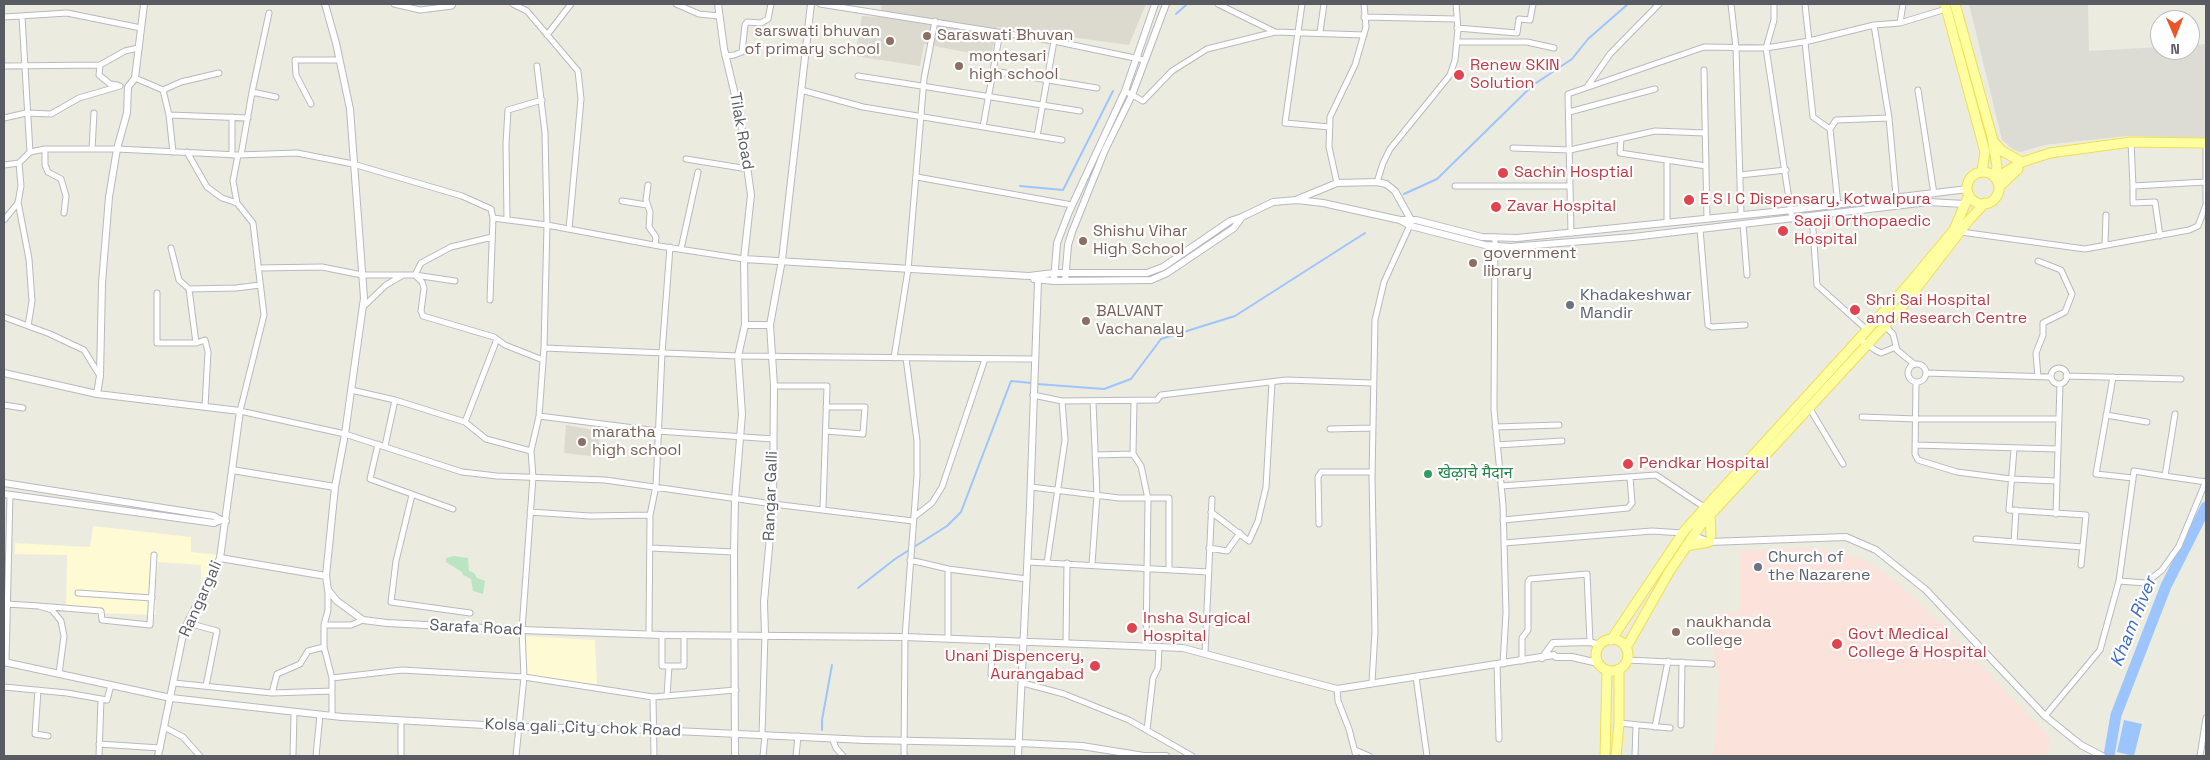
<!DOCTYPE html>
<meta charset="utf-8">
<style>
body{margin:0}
#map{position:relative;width:2210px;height:760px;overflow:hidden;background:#ecebe0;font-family:"Space Grotesk",sans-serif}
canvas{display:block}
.frame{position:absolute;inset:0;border:5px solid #585b61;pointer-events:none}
.north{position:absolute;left:2150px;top:10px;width:50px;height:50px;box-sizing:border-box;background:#fff;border:1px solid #bcbdc0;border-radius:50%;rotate:179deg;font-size:14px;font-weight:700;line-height:20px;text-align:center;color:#585b61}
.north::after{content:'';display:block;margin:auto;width:18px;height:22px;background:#e95629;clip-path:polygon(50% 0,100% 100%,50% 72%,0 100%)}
</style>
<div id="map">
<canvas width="2210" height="760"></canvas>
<div class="frame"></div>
<div class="north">N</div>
</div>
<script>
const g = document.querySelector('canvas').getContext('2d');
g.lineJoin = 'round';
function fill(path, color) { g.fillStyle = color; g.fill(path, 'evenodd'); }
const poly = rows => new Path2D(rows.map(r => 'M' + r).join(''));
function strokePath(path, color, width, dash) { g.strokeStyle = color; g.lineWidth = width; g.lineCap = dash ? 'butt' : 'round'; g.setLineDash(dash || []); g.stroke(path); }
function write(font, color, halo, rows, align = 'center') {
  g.font = font + ' "Space Grotesk","Noto Sans Devanagari",sans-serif'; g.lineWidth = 4.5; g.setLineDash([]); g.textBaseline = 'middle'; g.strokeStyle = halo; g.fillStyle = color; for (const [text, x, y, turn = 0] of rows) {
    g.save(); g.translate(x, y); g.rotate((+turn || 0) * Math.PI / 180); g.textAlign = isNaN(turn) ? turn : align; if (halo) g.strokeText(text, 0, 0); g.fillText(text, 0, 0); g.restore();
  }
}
fill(poly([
 [93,526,191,537,191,552,220,555,201,582,201,565,158,562,155,590,156,615,66,612,67,555,15,554,15,543,90,547],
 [525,636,595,640,597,684,574,683,526,675]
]), '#fefad3');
fill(poly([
 [1969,4,2088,4,2089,51,2160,47,2160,50,2190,50,2190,45,2206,44,2206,138,2126,136,2044,145,2021,152,2014,150,2002,140]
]), '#dcdcd4');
fill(poly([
 [882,4,1146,4,1129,45,997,27,991,57,924,44,920,66,855,56,862,16,879,17],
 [566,425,600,431,598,457,564,453]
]), '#dcdace');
fill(poly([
 [1810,548,1839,551,1867,561,1898,584,1936,619,2050,737,2047,756,1714,756,1720,670,1715,669,1713,613,1740,613,1740,550]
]), '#fbe2da');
fill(poly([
 [454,556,468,558,469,571,474,573,477,578,485,581,483,594,473,591,471,579,463,575,462,572,446,562,446,558]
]), '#bbe4c2');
fill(poly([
 [2124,720,2142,724,2134,756,2117,752]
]), '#9cc5ff');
strokePath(poly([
 [1176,14,1187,4],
 [1020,186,1063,190,1113,91],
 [1404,194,1437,179,1533,85,1572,59,1588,39,1628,4],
 [1037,384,1104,389,1131,379,1161,339,1235,316,1365,233],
 [858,588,895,559,947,526,961,512,1011,381,1032,383],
 [822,730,822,720,832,665]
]), '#9cc5ff', 2);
strokePath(poly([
 [2109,756,2116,715,2166,586,2206,507]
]), '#9cc5ff', 11);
const minor = poly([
 [394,4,420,10,452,6,453,4],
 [513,4,527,11,578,71,581,99,569,229],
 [676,4,699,14,719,16],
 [820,4,1054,41,1144,60],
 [1218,4,1275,32],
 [1302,4,1285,123,1330,127],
 [1731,4,1736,48,1741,215],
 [1774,4,1774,20,1766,48,1792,219],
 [1805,4,1809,41],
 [4,17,67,13,141,28],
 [22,17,30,152],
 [1364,17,1456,19],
 [1900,23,1903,4],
 [1874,25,1889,118,1897,206],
 [1457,28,1517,33,1519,19,1530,20,1533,4],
 [1320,32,1324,4],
 [547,35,571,4],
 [1457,42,1527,42,1554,48],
 [1805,42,1813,117,1830,129],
 [725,56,734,55,742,52,745,25,747,22,761,23,768,19,771,4],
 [4,66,100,65],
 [1704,70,1707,219],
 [993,71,1097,88],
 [858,76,1080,111],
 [135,78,163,90,169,115,248,118],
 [117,85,110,84,99,75,100,65,125,51,138,48],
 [1587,87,1610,54,1659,4],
 [163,90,181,82,219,73],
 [801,90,863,107,1062,140],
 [1918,90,1934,194],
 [1125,91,1143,101,1172,71,1207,49,1275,32,1364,35],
 [252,92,276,97],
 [311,104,296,75,295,60,339,60],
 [1569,112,1655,89],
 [169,115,173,152],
 [232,117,232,155],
 [4,118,26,113,51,114,79,98,120,86],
 [983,127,1000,32],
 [1037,136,1054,41],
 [1621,139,1620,153,1706,166],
 [2131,142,2133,186,2206,182],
 [1513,148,1570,150,1655,131,1705,133],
 [45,149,45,165,48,172,61,179,66,196,64,213],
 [92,149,94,113],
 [187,152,207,187,222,198,237,203],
 [238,155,233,181,237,203,253,223,264,315,240,411,345,434,462,472,497,476,605,480,773,504,913,521],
 [241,155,252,92,269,13],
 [686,159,748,169],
 [1667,160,1667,223],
 [4,165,19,163,30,152,45,149,117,149,238,155,297,153,353,164,462,196,491,209,493,218,547,225,659,246,744,259],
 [1740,175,1786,170],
 [917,177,1072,205],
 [1377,182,1383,163,1390,149,1450,75,1455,60,1458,29,1456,4],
 [1337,183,1329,147,1330,117,1355,65,1366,27,1364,4],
 [648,185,646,200,650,212,649,227,656,237,655,245],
 [1455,186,1570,186],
 [2133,186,2133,203,2155,202,2160,236],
 [622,201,647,205],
 [18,202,29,259,32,301,28,326],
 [1838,205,1830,129,1836,120,1889,118],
 [2206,205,2206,143],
 [1812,216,1817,285,1866,329],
 [4,220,18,203,21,186,19,163],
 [507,220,506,144,508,110,542,100],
 [1743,224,1747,275],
 [1700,229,1708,325,1712,327,1745,325],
 [1961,232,2085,249,2189,230,2198,226,2206,205],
 [1571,233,1568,94,1704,47,1766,48,1809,41,1874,25,1900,23,1946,9],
 [492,237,451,247,421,263,415,275,422,282,424,288,421,311,423,316,494,337,505,345,543,360],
 [1495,237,1494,409,1503,505,1506,613,1503,664],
 [2105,245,2106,215],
 [171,248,179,280,189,289,236,288,260,285],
 [681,249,698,172],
 [2038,261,2061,270,2072,294,2065,312,2043,323,2043,335,2036,353,2038,377],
 [258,268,322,267,362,275,415,275,455,281],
 [189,289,196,343],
 [157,293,157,343,196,343,205,340,208,352,205,407],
 [490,300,493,218],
 [363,307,386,285,403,275],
 [4,317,50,334,84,350,100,376],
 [1876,317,1893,334,1897,350,1914,364],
 [1858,338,1875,350,1881,353,1896,347],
 [544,348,738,356,1034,359],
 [894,358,908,270,924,79,935,21],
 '1908 373a9 9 0 1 1 18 0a9 9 0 1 1-18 0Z',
 '2051 376a8 8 0 1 1 16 0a8 8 0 1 1-16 0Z',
 [1926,373,2051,377],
 [2066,376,2181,379],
 [2113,377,2096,474,2133,478],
 [1916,382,1915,454,1918,460,1957,472,2011,479,2057,481],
 [774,386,827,386,823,509],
 [351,390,395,400,465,422,486,439,531,451],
 [1033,395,1062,401,1157,400,1161,395,1286,380,1373,383],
 [1134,401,1133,454,1141,466,1148,499,1146,646],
 [4,405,23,408],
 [1810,409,1843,464],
 [2106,415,2147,422],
 [539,416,658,431,773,439],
 [1862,417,1916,419,2059,419],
 [465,422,497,339],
 [1495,427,1559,425],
 [1330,429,1372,428],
 [826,431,863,434,865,407,826,407],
 [378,444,370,479,453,509],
 [1497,445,1562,441],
 [1915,445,2058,449],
 [385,446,395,400],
 [2014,449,2009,510,2086,515,2081,565],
 [1095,455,1133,454],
 [2165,476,2206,482],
 [1501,486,1656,475,1707,509],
 [1031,487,1119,498,1169,498,1169,570],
 [412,495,396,561,391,602,470,613],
 [530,512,590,516,650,515],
 [1211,512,1249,541,1258,521,1266,487,1272,382],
 [2056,514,2060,384],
 [914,517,932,503,942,487,985,359],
 [1503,520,1628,508,1632,503,1630,477],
 [1319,524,1318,477,1321,472,1372,472],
 [1976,539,2083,547],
 [2014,542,2016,510],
 [1504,543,1652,531,1683,533],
 [650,548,734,552],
 [1209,548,1227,551,1240,533],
 [910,560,948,569,1027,579],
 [1028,562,1208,572],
 [1047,563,1065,440,1062,401],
 [1092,564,1097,495,1093,402],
 [2119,581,2146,583,2162,570,2179,546,2206,481],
 [328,591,328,610,324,625,324,647,332,678,332,716],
 [78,593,152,598],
 [7,604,39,606,52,610,61,621,64,636,59,674],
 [39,606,101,611,102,620,150,625,154,555],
 [188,623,217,631,206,686],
 [324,625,351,625,363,620],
 [649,633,650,515,656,486,662,353,670,247],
 [662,635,662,666,684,666,684,635],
 [948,639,948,569],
 [1066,642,1067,563],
 [1205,653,1212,499],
 [1627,660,1712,664],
 [1522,661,1522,638,1528,630,1528,582,1530,579,1587,574,1590,642],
 [6,662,10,495],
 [1497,664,1499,739],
 [991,674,993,640],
 [1416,677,1427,756],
 [332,678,402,670,524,677,653,697,736,690],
 [174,683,272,693,332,691],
 [1023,683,1064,694,1129,720,1192,756],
 [1372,683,1375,631,1372,477,1375,320,1384,282,1411,223],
 [4,687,67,693,107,700,111,685],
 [1337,689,1338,701,1349,729,1356,756],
 [38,690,35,734,48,736],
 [272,693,277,674,300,664,308,651,324,647],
 [667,696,669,666],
 [653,697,654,756],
 [2045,716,2100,650,2119,581,2134,471,2165,476,2175,414],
 [401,721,401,756],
 [1619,723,1670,728],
 [1681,725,1682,662],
 [164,727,183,737,200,756],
 [1655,727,1668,661],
 [1147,730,1153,678,1158,668,1159,647],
 [762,735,765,634],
 [832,738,836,748,843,756],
 [99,744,160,748],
 [1355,750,1369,756],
 [99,756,101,699],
 [293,756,294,712],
 [316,756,320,715],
 [516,756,524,677,522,630,533,477,531,451,539,416,544,348,547,225,545,133,537,66],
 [763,756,765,735],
 [796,756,798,736],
 [904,756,905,637,917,476,917,441,906,358],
 [1635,756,1636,725],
 [2200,756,2206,718]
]);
const tertiary = poly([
 [325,4,336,43,350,109,364,298,345,434,335,487,326,576,328,590,337,601,363,620,387,623,522,630,662,635,905,637,1183,648,1337,689,1554,655,1556,657,1572,657,1598,663],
 [718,4,724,49,740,116,751,195,744,259,745,325,738,356,742,414,735,499,734,552,735,756],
 [1298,199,1337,183,1377,182,1386,184,1395,191,1411,220],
 [1400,220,1411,226,1485,245,1510,247,1633,237,1928,202,1965,204],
 [744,259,1029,276,1054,273,1147,273,1163,267,1230,221,1242,217,1273,202,1297,200,1323,203,1400,220,1416,220,1482,237,1517,238,1783,211,1968,189],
 [1034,279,1054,281,1151,280,1167,273,1234,228,1242,217],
 [1054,281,1057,243,1069,212,1125,91,1155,4],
 [1065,281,1068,245,1072,232,1105,150,1132,95,1166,4],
 [745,325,770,325],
 [4,373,97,394,240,411,220,558,184,630,158,756],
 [97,394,100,376,102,283,109,197,117,149,127,113,128,87,135,78,144,4],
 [232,470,335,487],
 [4,483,214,516,221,520,226,521],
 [4,494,214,523,221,520],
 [1692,535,1709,542,1846,537,1876,550,1926,590,2045,716,2081,745,2102,756],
 [220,558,326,576],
 [765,634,764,602,773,504,774,386,770,325,782,260,811,4],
 [1542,658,1553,643,1590,642,1600,645],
 [4,662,171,698,342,717,520,727,654,730,865,740,1019,743,1082,746,1144,756,1166,756],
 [1018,756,1030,506,1038,281]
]);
const primary = poly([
 [1945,4,1985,152,1982,172],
 [1955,4,1992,137,1997,166,1995,177],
 [1993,141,2002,151,2022,162],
 '1967 188a16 16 0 1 1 32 0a16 16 0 1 1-32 0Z',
 [1996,178,2022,162,2050,153,2131,142,2206,143],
 [1999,187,2018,169],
 [1710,515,1711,535],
 [1686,546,1709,542],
 '1596 655a16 16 0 1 1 32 0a16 16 0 1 1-32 0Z',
 [1611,640,1685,530,1908,285,1954,230,1969,195],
 [1626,648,1669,572,1700,526,1902,307,1969,220,1985,203],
 [1605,756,1607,670],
 [1616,756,1619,723,1619,669]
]);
strokePath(minor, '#b8b9bf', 7);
strokePath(tertiary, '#b8b9bf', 8);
strokePath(primary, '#f1de53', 11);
strokePath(minor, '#fff', 5);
strokePath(tertiary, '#fff', 6);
strokePath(primary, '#ffffa1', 9);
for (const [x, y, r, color] of [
 [927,36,5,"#8d6e63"],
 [890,41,5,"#8d6e63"],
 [959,66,5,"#8d6e63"],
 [1459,75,6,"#e0444e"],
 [1503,173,6,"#e0444e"],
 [1689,200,6,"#e0444e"],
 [1496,207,6,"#e0444e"],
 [1783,231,6,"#e0444e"],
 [1083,241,5,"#8d6e63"],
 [1473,263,5,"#8d6e63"],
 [1570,305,5,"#6b7280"],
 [1855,310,6,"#e0444e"],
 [1086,321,5,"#8d6e63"],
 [582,442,5,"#8d6e63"],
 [1628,464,6,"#e0444e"],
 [1428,474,5,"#2e9e5b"],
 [1758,567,5,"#6b7280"],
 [1132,628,6,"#e0444e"],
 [1676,632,5,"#8d6e63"],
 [1837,644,6,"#e0444e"],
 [1095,666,6,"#e0444e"]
]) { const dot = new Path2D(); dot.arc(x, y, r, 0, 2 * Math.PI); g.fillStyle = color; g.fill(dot); strokePath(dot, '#fff', 2); }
write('16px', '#785e54', '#fff', [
 ["sarswati bhuvan",880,32,"right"],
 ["of primary school",880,50,"right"],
 ["Saraswati Bhuvan",937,36],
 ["montesari",969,57],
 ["high school",969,75],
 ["Shishu Vihar",1093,232],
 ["High School",1093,250],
 ["government",1483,254],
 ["library",1483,272],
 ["BALVANT",1096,312],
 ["Vachanalay",1096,330],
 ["maratha",592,433],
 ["high school",592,451],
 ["naukhanda",1686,623],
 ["college",1686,641]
], 'left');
write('16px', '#be3a42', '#fff', [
 ["Renew SKIN",1470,66],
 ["Solution",1470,84],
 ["Sachin Hosptial",1514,173],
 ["E S I C Dispensary, Kotwalpura",1700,200],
 ["Zavar Hospital",1507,207],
 ["Saoji Orthopaedic",1794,222],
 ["Hospital",1794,240],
 ["Shri Sai Hospital",1866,301],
 ["and Research Centre",1866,319],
 ["Pendkar Hospital",1639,464],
 ["Insha Surgical",1143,619],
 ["Hospital",1143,637],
 ["Govt Medical",1848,635],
 ["College & Hospital",1848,653],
 ["Unani Dispencery,",1084,657,"right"],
 ["Aurangabad",1084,675,"right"]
], 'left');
write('16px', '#585b61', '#fff', [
 ["Tilak Road",741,131,80],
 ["Rangar Galli",771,496,-88],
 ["Rangargali",201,599,-66],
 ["Sarafa Road",476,628,3],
 ["Kolsa gali ,City chok Road",583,728,2]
]);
write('16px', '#5b616d', '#fff', [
 ["Khadakeshwar",1580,296],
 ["Mandir",1580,314],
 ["Church of",1768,558],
 ["the Nazarene",1768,576]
], 'left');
write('16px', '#27864d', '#fff', [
 ["खेऴाचे मैदान",1438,474]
], 'left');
write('italic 18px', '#406bc2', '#fff', [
 ["Kham River",2134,622,-68]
]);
</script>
